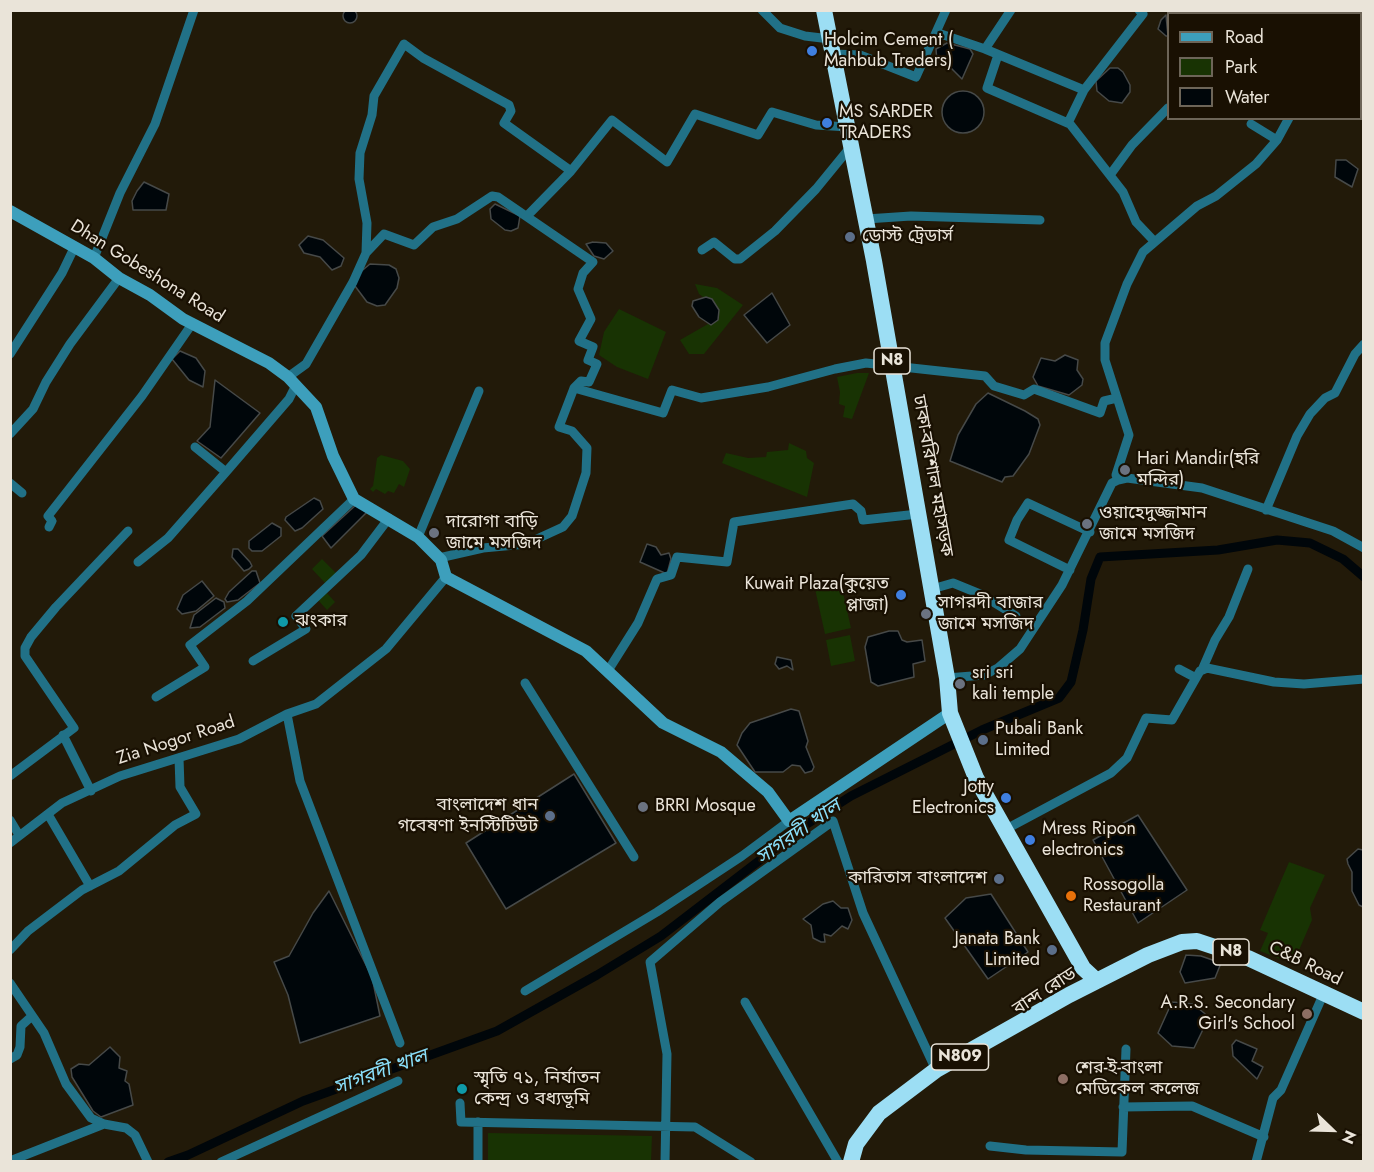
<!DOCTYPE html>
<meta charset="utf-8">
<style>
body{margin:0}
#map{position:relative;width:1374px;height:1172px;overflow:hidden;background:#221a09;font-family:Jost,sans-serif}
canvas{display:block}
.frame{position:absolute;inset:0;border:12px solid #eae4d9;pointer-events:none}
.legend{position:absolute;left:1167px;top:12px;width:195px;height:108px;box-sizing:border-box;background:#191002;border:2px solid #6d6558;margin:0;padding:8px 10px;list-style:none;font-size:18px;color:#eae4d9}
.legend li{display:flex;align-items:center;gap:12px;height:30px}
.legend b{width:30px;border:2px solid #6d6558}
.north{position:absolute;left:1302px;top:1100px;width:60px;height:60px;-webkit-text-stroke:4px #191002;paint-order:stroke;rotate:113deg;font-size:16px;font-weight:700;line-height:24px;text-align:center;color:#eae4d9}
.north::after{content:'';display:block;margin:auto;width:21px;height:27px;background:#eae4d9;clip-path:polygon(50% 0,100% 100%,50% 72%,0 100%)}
</style>
<div id="map">
<canvas width="1374" height="1172"></canvas>
<div class="frame"></div>
<ul class="legend">
<li><b style="height:8px;background:#3d9fbc"></b>Road</li>
<li><b style="height:16px;background:#183303"></b>Park</li>
<li><b style="height:16px;background:#00060a"></b>Water</li>
</ul>
<div class="north">N</div>
</div>
<script>
const g = document.querySelector('canvas').getContext('2d');
g.lineJoin = 'round';
function fill(path, color) { g.fillStyle = color; g.fill(path, 'evenodd'); }
const poly = rows => new Path2D(rows.map(r => 'M' + r).join(''));
function strokePath(path, color, width, dash) { g.strokeStyle = color; g.lineWidth = width; g.lineCap = dash ? 'butt' : 'round'; g.setLineDash(dash || []); g.stroke(path); }
function write(font, color, halo, rows, align = 'center') {
  g.font = font + ' Jost,"Noto Sans Bengali",sans-serif'; g.lineWidth = 4.5; g.setLineDash([]); g.textBaseline = 'middle'; g.strokeStyle = halo; g.fillStyle = color; for (const [text, x, y, turn = 0] of rows) {
    g.save(); g.translate(x, y); g.rotate((+turn || 0) * Math.PI / 180); g.textAlign = isNaN(turn) ? turn : align; if (halo) g.strokeText(text, 0, 0); g.fillText(text, 0, 0); g.restore();
  }
}
fill(poly([
 [695,284,717,288,743,305,704,354,689,354,680,340,715,320,714,305,699,294],
 [619,309,666,332,648,379,617,367,599,355,604,332],
 [857,373,869,373,852,419,843,417,845,406,839,404,840,392,837,377],
 [789,443,806,451,807,458,814,463,807,497,722,463,726,453,748,458,766,457,767,452,788,450],
 [381,455,403,461,410,469,404,487,399,484,394,493,388,491,385,494,376,489,373,492,370,489,373,486,377,458],
 [322,559,336,573,325,583,312,569],
 [841,584,851,628,825,634,815,589],
 [327,593,335,602,327,610,318,600],
 [850,635,855,661,831,666,826,640],
 [1289,862,1325,875,1310,908,1312,920,1293,964,1260,951,1268,933,1260,930],
 [488,1133,652,1136,651,1161,488,1161]
]), '#183303');
const water = poly([
 '343 16a7 7 0 1 1 14 0a7 7 0 1 1-14 0Z',
 [1166,15,1168,36,1166,36,1158,29,1161,20,1166,15],
 [947,43,970,49,973,54,962,79,950,67,937,62,936,49,947,43],
 [1110,68,1118,68,1123,72,1130,85,1130,92,1122,103,1109,101,1097,91,1096,81,1110,68],
 '942 112a21 21 0 1 1 42 0a21 21 0 1 1-42 0Z',
 [1336,160,1346,160,1358,169,1352,187,1335,177,1336,160],
 [144,182,169,194,166,210,133,210,132,201,137,191,144,182],
 [495,204,520,216,518,228,511,231,505,230,491,219,490,209,495,204],
 [308,236,323,240,344,258,341,266,332,270,320,257,304,253,299,245,308,236],
 [593,242,606,243,613,251,604,259,594,256,586,244,593,242],
 [370,264,389,265,396,269,399,278,397,288,385,305,377,306,367,302,355,286,358,274,370,264],
 [772,293,790,325,767,343,744,315,772,293],
 [706,297,712,299,719,310,718,320,711,325,699,317,692,306,693,301,706,297],
 [180,351,196,358,205,371,203,387,189,380,172,359,180,351],
 [1065,355,1078,360,1077,370,1083,379,1082,385,1069,395,1038,386,1033,377,1041,358,1055,361,1065,355],
 [215,380,260,413,221,458,197,441,210,427,215,380],
 [988,393,1025,411,1038,419,1040,425,1029,454,1013,476,1005,477,1002,482,950,461,958,435,976,404,988,393],
 [314,498,320,501,323,509,302,528,295,531,285,520,286,517,314,498],
 [357,504,368,511,331,548,322,536,357,504],
 [272,523,281,528,281,536,262,551,252,551,249,548,249,541,272,523],
 [647,544,656,547,661,555,669,553,671,559,667,574,640,562,647,544],
 [233,549,238,549,250,562,252,566,249,569,244,571,232,557,233,549],
 [252,571,256,571,260,583,238,600,227,602,225,599,229,592,252,571],
 [202,581,214,596,196,611,182,614,177,609,183,595,202,581],
 [216,598,224,602,225,608,200,627,190,628,194,615,216,598],
 [889,631,898,631,902,640,907,642,922,640,925,661,913,664,914,677,878,686,871,682,865,647,868,637,889,631],
 [777,657,791,660,793,670,787,666,779,669,775,664,777,657],
 [791,709,799,711,808,741,806,747,814,767,812,771,805,773,800,766,792,765,783,772,755,772,737,745,742,733,750,723,791,709],
 [574,774,616,843,506,909,466,843,574,774],
 [1138,815,1187,890,1138,923,1093,840,1138,815],
 [1358,849,1363,850,1363,907,1359,905,1352,891,1352,872,1348,864,1347,859,1358,849],
 [329,891,372,977,380,1016,300,1043,288,995,274,962,289,956,313,913,329,891],
 [991,894,1028,952,988,979,945,918,966,898,991,894],
 [833,901,841,908,848,908,852,920,848,929,842,926,831,936,824,934,825,942,821,942,813,938,811,925,803,919,823,904,833,901],
 [1186,955,1201,956,1221,963,1215,978,1185,983,1180,972,1186,955],
 [1172,1002,1193,1004,1209,1017,1194,1048,1172,1046,1158,1033,1172,1002],
 [1236,1040,1257,1049,1252,1061,1263,1067,1257,1079,1233,1056,1232,1045,1236,1040],
 [110,1047,120,1057,119,1068,127,1071,125,1081,129,1084,133,1105,101,1117,93,1111,72,1077,71,1069,79,1064,89,1065,110,1047]
]);
fill(water, '#00060a');
strokePath(water, '#464948', 1.5);
strokePath(poly([
 [168,1162,188,1155,303,1101,497,1031,597,975,661,936,807,824,851,796,982,730,1059,698,1071,682,1083,630,1091,579,1100,557,1218,550,1277,540,1310,543,1343,559,1364,577]
]), '#00060a', 9);
strokePath(poly([
 [762,10,780,28,805,36,830,39],
 [1339,14,1341,10],
 [938,33,985,49,1011,10],
 [985,49,1084,90],
 [833,54,860,55,916,77,946,10],
 [998,55,987,88,1070,124,1123,192,1136,222,1154,241],
 [1360,62,1364,63],
 [1068,123,1084,90,1143,14,1139,10],
 [1251,124,1277,140],
 [571,171,612,120,667,162,695,114,758,135,772,112,816,125,848,127],
 [1110,175,1132,145,1168,108],
 [866,219,911,216,1040,220],
 [702,250,714,242,735,259,740,259,775,231,816,189,852,145],
 [366,253,384,234,414,245,433,227,457,219,492,196,498,197,593,262,583,273,578,289,591,319,579,341,593,347,588,360,597,364,589,382,581,381,574,388,663,413,672,390,701,398,768,387,835,369,866,363,985,376,994,386,1024,395,1034,389,1100,413,1104,401,1117,398],
 [94,258,120,193,155,124,194,10],
 [10,354,62,273,75,246],
 [288,377,306,364,353,282,366,253,367,223,359,179,360,153,372,115,374,96,404,44,423,58,509,105,511,111,504,123,571,171,527,216],
 [10,434,33,409,46,382,70,344,119,278],
 [195,447,226,472],
 [1118,480,1116,475,1129,435,1105,360,1105,343,1127,284,1143,252,1197,206,1216,196,1256,164,1277,140,1289,118],
 [10,483,22,493],
 [1266,510,1297,436,1310,414,1325,398,1335,393,1355,354,1364,344],
 [49,527,52,521,48,516,142,396,192,324],
 [418,537,479,391],
 [439,558,483,548,526,544,563,527,572,516,586,473,587,448,572,431,559,427,574,388],
 [138,562,168,538,226,472,289,399,296,385],
 [1070,570,1009,540,1017,520,1028,503,1090,532],
 [932,589,953,583,980,594,1016,616],
 [253,661,306,629,296,616,361,555,389,518],
 [609,669,638,623,657,579,671,575,677,557,727,562,734,522,853,504,861,511,863,520,918,514],
 [1179,669,1196,678],
 [1202,670,1215,640,1229,617,1248,569],
 [947,678,984,675,998,668,1020,649,1062,585,1112,483,1118,480,1127,478,1202,488,1333,531,1364,548],
 [525,683,634,857],
 [156,697,205,667,190,645,247,601,354,499],
 [287,714,300,781,400,1043],
 [63,735,91,791],
 [10,776,74,728,25,656,25,648,31,637,56,607,128,531],
 [49,816,90,886],
 [10,820,19,835],
 [1010,827,1111,773,1127,758,1146,718,1172,720,1200,671,1207,668,1274,682,1304,684,1364,679],
 [10,843,62,803,120,776,239,739,287,714,316,704,386,649,446,577],
 [10,950,28,931,82,890,119,871,175,825,196,814,180,787,179,758],
 [10,983,44,1033,66,1084,91,1118,104,1124,126,1128,135,1135,148,1162],
 [525,991,657,912,742,856,789,821],
 [745,1002,838,1162],
 [10,1059,17,1055,20,1047,21,1026,32,1016],
 [460,1103,461,1122,695,1127,751,1162],
 [1123,1107,1192,1106,1264,1137],
 [990,1146,1026,1150,1122,1152,1126,1049],
 [10,1161,104,1124],
 [221,1162,398,1081],
 [478,1162,478,1122],
 [665,1162,667,1054,650,962,720,902,833,821,863,913,936,1070],
 [1256,1162,1273,1098,1281,1090,1323,995]
]), '#217187', 9);
strokePath(poly([
 [10,211,94,258,119,278,150,295,183,319,269,363,288,377,316,407,333,456,354,499,418,537,441,560,446,577,586,651,663,723,721,752,768,792,789,821,950,713]
]), '#3d9fbc', 12);
strokePath(poly([
 [824,10,874,261,947,678,950,713,976,778,1083,968,1097,981],
 [851,1162,856,1144,879,1113,936,1070,1069,995,1148,955,1182,942,1197,941,1248,958,1364,1012]
]), '#9cdef4', 16);
for (const [x, y, r, color] of [
 [812,51,6,"#3f7fe0"],
 [827,123,6,"#3f7fe0"],
 [850,237,6,"#5c6f8a"],
 [1125,470,6,"#6b7280"],
 [1087,524,6,"#6b7280"],
 [434,533,6,"#6b7280"],
 [901,595,6,"#3f7fe0"],
 [926,614,6,"#6b7280"],
 [283,622,6,"#0f9aa8"],
 [960,684,6,"#6b7280"],
 [983,740,6,"#5c6f8a"],
 [1006,798,6,"#3f7fe0"],
 [643,807,6,"#6b7280"],
 [550,816,6,"#5c6f8a"],
 [1030,840,6,"#3f7fe0"],
 [999,879,6,"#5c6f8a"],
 [1071,896,6,"#e8710a"],
 [1052,950,6,"#5c6f8a"],
 [1307,1014,6,"#8d6e63"],
 [1063,1079,6,"#8d6e63"],
 [462,1089,6,"#0f9aa8"]
]) { const dot = new Path2D(); dot.arc(x, y, r, 0, 2 * Math.PI); g.fillStyle = color; g.fill(dot); strokePath(dot, '#191002', 2); }
for (const [x, y, w] of [
 [892,361,36],
 [1231,952,36],
 [960,1057,57]
]) { const box = new Path2D(); box.roundRect(x - w / 2, y - 13, w, 26, 4.5); g.fillStyle = '#191002'; g.fill(box); strokePath(box, '#eae4d9', 1.5); }
write('bold 16px', '#eae4d9', null, [
 ["N8",892,361],
 ["N8",1231,952],
 ["N809",960,1057]
]);
write('18px', '#eae4d9', '#191002', [
 ["Holcim Cement (",824,41],
 ["Mahbub Treders)",824,62],
 ["MS SARDER",839,113],
 ["TRADERS",839,134],
 ["ডোস্ট ট্রেডার্স",862,237],
 ["Hari Mandir(হরি",1137,460],
 ["মন্দির)",1137,481],
 ["ওয়াহেদুজ্জামান",1099,514],
 ["জামে মসজিদ",1099,535],
 ["দারোগা বাড়ি",446,523],
 ["জামে মসজিদ",446,544],
 ["Kuwait Plaza(কুয়েত",889,585,"right"],
 ["প্লাজা)",889,606,"right"],
 ["সাগরদী বাজার",938,604],
 ["জামে মসজিদ",938,625],
 ["ঝংকার",295,622],
 ["sri sri",972,674],
 ["kali temple",972,695],
 ["Pubali Bank",995,730],
 ["Limited",995,751],
 ["Jotty",994,788,"right"],
 ["Electronics",994,809,"right"],
 ["বাংলাদেশ ধান",538,806,"right"],
 ["গবেষণা ইনস্টিটিউট",538,827,"right"],
 ["BRRI Mosque",655,807],
 ["Mress Ripon",1042,830],
 ["electronics",1042,851],
 ["কারিতাস বাংলাদেশ",987,879,"right"],
 ["Rossogolla",1083,886],
 ["Restaurant",1083,907],
 ["Janata Bank",1040,940,"right"],
 ["Limited",1040,961,"right"],
 ["A.R.S. Secondary",1295,1004,"right"],
 ["Girl's School",1295,1025,"right"],
 ["শের-ই-বাংলা",1075,1069],
 ["মেডিকেল কলেজ",1075,1090],
 ["স্মৃতি ৭১, নির্যাতন",474,1079],
 ["কেন্দ্র ও বধ্যভূমি",474,1100]
], 'left');
write('18px', '#eae4d9', '#191002', [
 ["Dhan Gobeshona Road",147,272,32],
 ["ঢাকা-বরিশাল মহাসড়ক",932,476,80],
 ["Zia Nogor Road",176,741,-18],
 ["C&B Road",1305,964,26],
 ["বান্দ রোড",1045,992,-33]
]);
write('italic 20px', '#89def9', '#191002', [
 ["সাগরদী খাল",799,833,-35],
 ["সাগরদী খাল",381,1073,-20]
]);
</script>
